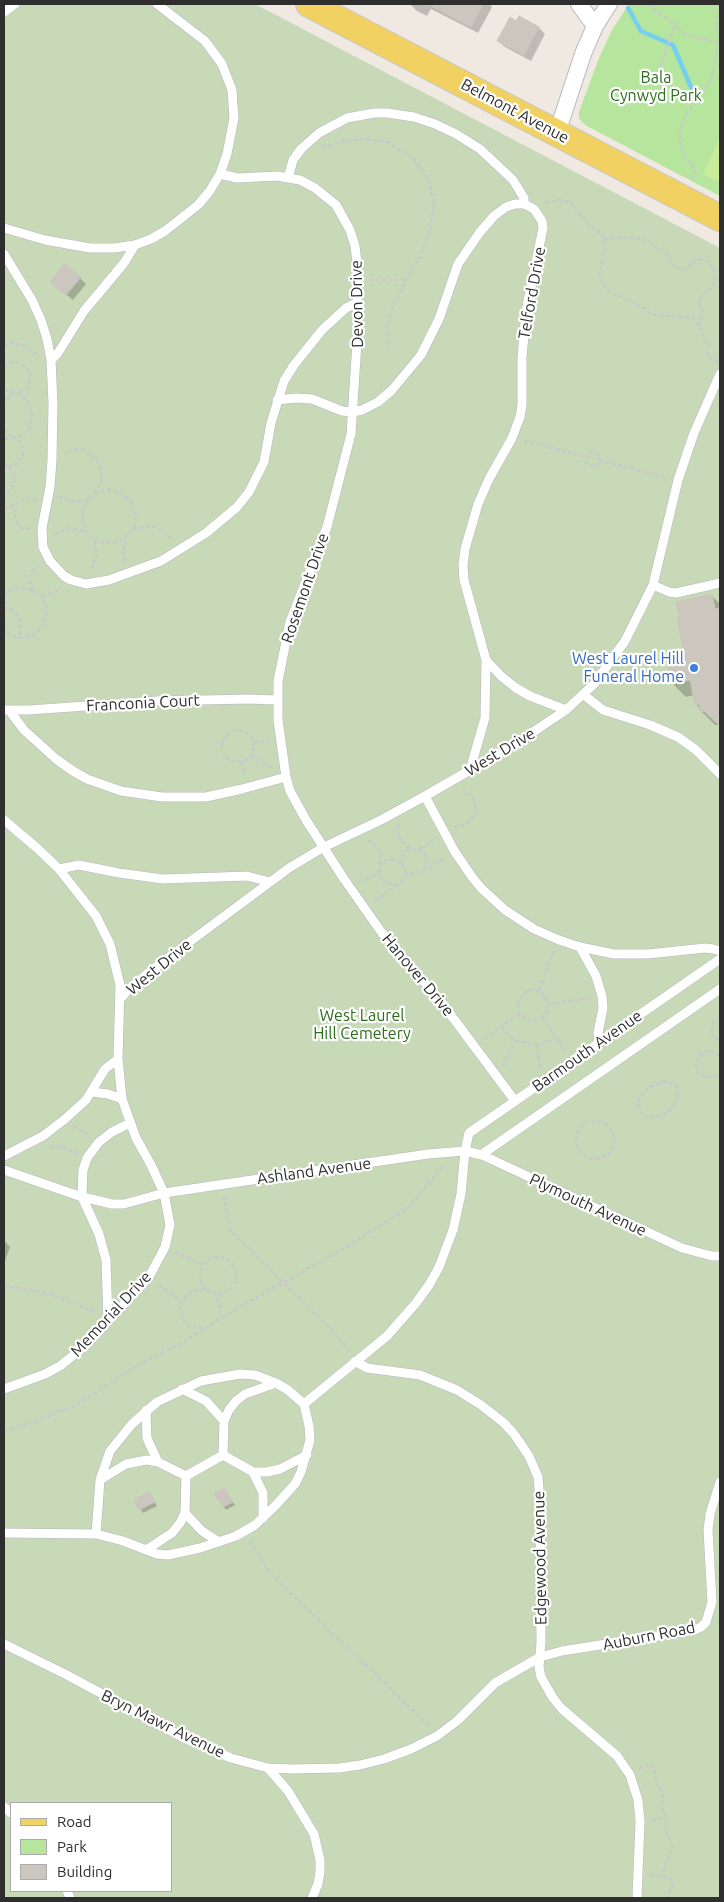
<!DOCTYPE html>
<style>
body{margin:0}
#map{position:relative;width:724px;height:1902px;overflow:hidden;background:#efe9e1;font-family:Ubuntu,sans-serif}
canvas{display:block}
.frame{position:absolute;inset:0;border:5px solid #2e2e2e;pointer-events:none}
.legend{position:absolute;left:10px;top:1802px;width:162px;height:90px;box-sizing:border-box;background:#fff;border:1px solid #ababab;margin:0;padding:6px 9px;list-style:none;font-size:15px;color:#2e2e2e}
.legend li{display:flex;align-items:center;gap:10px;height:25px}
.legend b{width:25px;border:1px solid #ababab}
</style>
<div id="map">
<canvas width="724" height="1902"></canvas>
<div class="frame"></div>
<ul class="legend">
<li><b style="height:6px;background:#f2d163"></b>Road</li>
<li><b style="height:14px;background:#b6e59e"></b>Park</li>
<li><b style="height:14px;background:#cbc7bf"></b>Building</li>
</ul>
</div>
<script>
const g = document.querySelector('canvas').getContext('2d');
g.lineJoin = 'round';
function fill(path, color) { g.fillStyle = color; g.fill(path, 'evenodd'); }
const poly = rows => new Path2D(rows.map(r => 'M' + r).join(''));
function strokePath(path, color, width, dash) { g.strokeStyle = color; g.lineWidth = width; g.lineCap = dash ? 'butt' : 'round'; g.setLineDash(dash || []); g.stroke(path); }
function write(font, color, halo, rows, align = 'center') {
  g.font = font + ' Ubuntu,sans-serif'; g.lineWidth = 4.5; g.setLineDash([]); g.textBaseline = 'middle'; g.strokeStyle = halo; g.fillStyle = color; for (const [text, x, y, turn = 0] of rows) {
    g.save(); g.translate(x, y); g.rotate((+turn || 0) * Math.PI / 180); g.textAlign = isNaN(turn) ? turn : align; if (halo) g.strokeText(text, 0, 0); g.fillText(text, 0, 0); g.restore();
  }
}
fill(poly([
 [629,4,720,4,720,196,585,125,579,118,579,112,599,58,612,30]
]), '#b6e59e');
fill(poly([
 [4,4,255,4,720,248,720,1898,4,1898],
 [11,1803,171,1803,171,1891,11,1891]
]), '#c8d9b8');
fill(poly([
 [720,136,720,182,703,175]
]), '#c9ec9a');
fill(poly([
 [410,4,489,4,492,7,478,33,431,9,427,16,417,11],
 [520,17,539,28,545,34,531,61,505,47,498,41,517,22],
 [80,278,86,284,73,300,58,288],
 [712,596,720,604,720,725,715,725,702,712,696,704,695,695,686,697,673,684],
 [4,1240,10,1247,4,1264],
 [224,1489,235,1505,226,1510,224,1507],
 [150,1493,157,1506,143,1513,135,1500]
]), '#0003');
strokePath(poly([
 [628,8,641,31,673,45,693,92]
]), '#75cff0', 4.5);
const building = poly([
 [428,4,483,4,471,27,428,4],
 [519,16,539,27,524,55,497,41,510,17,516,21,519,16],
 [64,264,81,277,66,295,50,282,64,264],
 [712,594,715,609,720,608,720,726,704,711,701,712,699,704,695,705,690,680,672,684,666,656,684,652,677,618,679,617,676,602,712,594],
 [224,1488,233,1502,223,1507,214,1494,224,1488],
 [150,1492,155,1502,139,1510,134,1500,150,1492]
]);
fill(building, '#cbc7bf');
strokePath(building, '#cbc5ba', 1);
const service = poly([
 [4,12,15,4],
 [220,174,237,178,277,176,288,178,300,180,315,188,336,205,350,230,355,246,357,263,358,327,351,434,327,527,290,622,278,681,278,720,286,777,290,791,306,820,344,879,382,933,439,999,515,1101],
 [288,178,293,160,301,149,319,133,347,118,374,113,387,113,414,117,435,124,456,134,480,149,513,180,524,198,524,204],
 [4,228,45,240,90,248,114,248,135,245,151,239,165,231,198,205,209,192,220,174,227,154,234,118,232,90,222,64,205,41,157,4],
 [4,254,32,300,41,320,47,339,51,360,53,403,52,460,50,487,42,528,43,547,50,561,64,576,71,580,86,584,109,580,161,561,206,533,237,507,249,492,264,462,271,423,284,381,294,365,322,330,346,308,358,302],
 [51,360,58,353,84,311,124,263,135,245],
 [277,400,296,398,312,399,342,411,353,412,362,410,378,402,392,390,421,355,439,319,458,264,480,232,494,216,506,207,515,204,524,204,534,209,542,221,543,228,526,311,522,358,522,405,520,417,512,438,489,479,478,504,465,549,463,565,464,580,486,660,501,676,516,688,530,696,566,710],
 [653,585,669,592,676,593,720,583],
 [584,695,603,710,650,725,678,737,696,750,720,774],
 [6,710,29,710,157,701,248,699,277,700],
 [9,710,24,730,56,759,73,771,87,779,121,791,162,797,206,797,242,789,286,777],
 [470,770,485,718,486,660],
 [425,796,455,852,472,877,481,888,505,910,534,929,559,940,580,947,614,954,648,954,705,948,713,949,720,951],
 [4,820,37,848,59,869,96,916,110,944,120,985,118,1059,122,1099,136,1138,151,1165,164,1193,170,1225,165,1247,149,1277,85,1346,60,1366,45,1374,4,1389],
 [59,869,79,865,119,873,163,879,247,876,270,882],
 [580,947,596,976,602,996,603,1008,598,1033,599,1043],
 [121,998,128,990,153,969,289,868,324,847,381,820,425,796,512,746,566,710,594,684,625,641,653,585,678,480,694,433,720,374],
 [92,1092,108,1094,122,1099],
 [481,1155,720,989],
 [4,1156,43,1136,65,1119,86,1100,105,1069,118,1059],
 [4,1170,82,1197,112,1204,124,1204,164,1193,428,1154,465,1151,482,1155,682,1248,712,1256,720,1256],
 [108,1322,106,1260,99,1234,82,1197,83,1170,87,1158,99,1142,112,1132,130,1123],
 [355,1361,367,1368,420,1375,457,1390,481,1405,504,1423,514,1434,529,1456,538,1477,540,1501,541,1642,539,1667,541,1677,553,1698,562,1709,617,1756,630,1775,638,1800,640,1821,637,1898],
 [182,1389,206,1401,224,1421,223,1455],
 [304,1404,387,1336,416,1303,429,1285,439,1267,453,1230,461,1194,465,1151,469,1133,720,959],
 [146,1410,147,1438,158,1462,186,1476],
 [224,1421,229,1410,236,1401,245,1394,276,1383],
 [253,1472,267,1472,280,1469,307,1455],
 [100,1480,126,1464,147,1460,158,1462],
 [4,1533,96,1534,123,1541,157,1554,168,1555,200,1548,236,1536,255,1525,275,1506,295,1484,301,1472,310,1440,309,1426,304,1404,288,1390,276,1383,255,1375,240,1374,201,1381,157,1402,132,1424,110,1451,100,1480,96,1534],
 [219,1542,202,1531,185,1513,186,1476,223,1455,253,1472,263,1493,263,1518],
 [146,1550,172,1533,180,1523,185,1513],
 [4,1644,67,1675,184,1738,231,1758,268,1768,292,1769,339,1768,360,1765,384,1759,411,1749,437,1736,457,1721,495,1683,540,1657,562,1651,695,1630,701,1627,706,1622,712,1602,708,1530,710,1514,720,1482],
 [268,1768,288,1791,314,1834,320,1860,320,1872,318,1884,312,1898],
 [4,1807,11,1813],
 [67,1891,70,1898]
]);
const minor = poly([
 [579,4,595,26],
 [557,133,583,54,595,26,609,4]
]);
const primary = poly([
 [309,4,720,218]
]);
strokePath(service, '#b4b7c1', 10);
strokePath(minor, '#b4b7c1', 18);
strokePath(primary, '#c9c9c9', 28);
strokePath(poly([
 [649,4,658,13,675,24,683,34,717,43],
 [656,80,675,24],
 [322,146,328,146,343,141,365,139,387,142,412,157,425,174,429,183,434,204,431,226,420,256,394,302,388,324,387,348],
 [692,180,695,174,694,168,685,156,680,142,680,130,686,114,699,99,711,79,716,60,717,10,719,4],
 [545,203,559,200,570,202,589,225,603,236,605,248,599,273,604,286,608,291,641,306,654,315,689,317,694,320,708,343,709,346,707,356,719,362],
 [604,239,620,237,646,240,666,253,672,264,681,269,689,268,694,261,698,259,707,261,713,268,715,279,712,287,702,296,700,301,702,312,699,328],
 [369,280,408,280],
 [4,347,11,343,20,344,37,354],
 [4,367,10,363,15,362,20,363,28,369,30,374,29,383,27,388,19,393],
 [4,389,13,393],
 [4,406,10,396,19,393,28,401,32,415,29,429,21,436,16,438,10,437,4,429],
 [4,440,10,437],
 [524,441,588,457],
 [589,452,600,455,597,466,586,463,589,452],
 [599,460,667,478],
 [4,464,12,470,15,480,12,489,4,494],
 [8,466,15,465,23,457,23,448,17,438],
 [59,496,73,502,88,499,95,493,102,480,100,465,91,454,83,450,76,449,65,453],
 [88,499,82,513,83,522,86,531,93,539,100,542,114,543,126,537,133,529,135,522,136,514,130,500,118,491,110,490,95,493],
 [4,509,16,504],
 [30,529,22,528,18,524,14,514,15,509,17,504,23,500,29,498,37,500],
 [133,529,150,526,157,528,165,532,173,541],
 [55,534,67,528,86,531],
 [125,562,123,550,126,539],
 [91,570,97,556,94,540],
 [33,590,29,578,32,572,39,566],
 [4,596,12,590,19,588,33,590,42,597,47,610,44,625,34,635,19,638,12,636,4,630],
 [42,597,54,593,60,588],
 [4,607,13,610,19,618,21,627,19,638],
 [4,684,4,693],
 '222 746a16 16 0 1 1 32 0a16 16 0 1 1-32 0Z',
 [254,742,269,741],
 [251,755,272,768],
 [241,762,245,776],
 [398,824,398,837,404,844,412,849],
 [454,827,467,824,475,814,475,802,472,796,461,789],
 [368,840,373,843,381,853,380,864],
 [419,849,429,844,434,838],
 [402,863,402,857,407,851,419,849,425,855,427,859,425,869],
 [360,881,372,877,378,871],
 [398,885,389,884,381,880,379,872,381,864,388,859,397,860,403,865,407,875],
 [374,901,398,885,407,875,420,872,445,858],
 '518 1005a15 15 0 1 1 30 0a15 15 0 1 1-30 0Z',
 [539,990,554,951],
 [549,1004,591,998],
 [542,1017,565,1051],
 [720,1018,714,1021,711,1028,713,1036,720,1041],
 [501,1027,515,1040,530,1044,544,1043,555,1037],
 [484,1039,520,1013],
 [537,1044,540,1070],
 [720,1056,715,1052,706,1051,699,1056,696,1064,698,1073,705,1077,714,1077,720,1072],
 [503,1066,515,1040],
 [663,1082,669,1082,677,1087,678,1096,677,1101,668,1112,661,1115,655,1117,644,1116,638,1108,639,1099,649,1087,663,1082],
 '576 1140a19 19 0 1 1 38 0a19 19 0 1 1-38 0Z',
 [73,1126,90,1135],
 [49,1147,66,1148,77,1153],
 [224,1196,230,1230,334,1332,350,1351],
 [175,1252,203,1265],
 [159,1285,181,1302],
 [4,1286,32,1290,53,1295,95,1312],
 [205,1289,201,1282,200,1273,203,1265,210,1259,218,1257,227,1259,233,1265,237,1274,236,1282,230,1290,222,1294,214,1294],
 [203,1328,195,1328,188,1325,182,1318,180,1310,181,1302,191,1292,205,1289,214,1294,218,1300,220,1307,219,1315,216,1321],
 [4,1431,40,1420,78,1404,141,1363,182,1343,245,1304,341,1250,408,1208,445,1164],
 [250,1541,266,1567,275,1578,430,1727],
 [639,1768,651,1764,654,1769,656,1782,663,1793,662,1807,667,1822,666,1832,672,1845,672,1850,666,1863,663,1876],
 [652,1820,665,1818],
 [650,1875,663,1876,672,1880,672,1886,668,1898]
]), '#c9c9c9', 2.5, [4, 2.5]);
strokePath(service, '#fff', 9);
strokePath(minor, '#fff', 16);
strokePath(primary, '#f2d163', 26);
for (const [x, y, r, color] of [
 [694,668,5,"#3f7fe0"]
]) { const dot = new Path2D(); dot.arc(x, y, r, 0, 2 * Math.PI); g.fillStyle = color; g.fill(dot); strokePath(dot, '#fff', 2); }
write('16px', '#2c6e1b', '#fff', [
 ["Bala",656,78],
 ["Cynwyd Park",656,96],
 ["West Laurel",362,1016],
 ["Hill Cemetery",362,1034]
]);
write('16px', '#2e2e2e', '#fff', [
 ["Belmont Avenue",515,111,28],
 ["Telford Drive",532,293,-80],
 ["Devon Drive",357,304,-91],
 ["Rosemont Drive",305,588,-71],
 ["Franconia Court",143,703,-3],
 ["West Drive",500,752,-31],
 ["West Drive",159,967,-39],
 ["Hanover Drive",418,975,50],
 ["Barmouth Avenue",587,1051,-35],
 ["Ashland Avenue",314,1171,-8],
 ["Plymouth Avenue",588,1205,25],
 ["Memorial Drive",111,1314,-47],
 ["Edgewood Avenue",540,1558,-91],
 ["Auburn Road",649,1636,-11],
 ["Bryn Mawr Avenue",163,1724,26]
]);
write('16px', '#366cbe', '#fff', [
 ["West Laurel Hill",684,659],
 ["Funeral Home",684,677]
], 'right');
</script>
